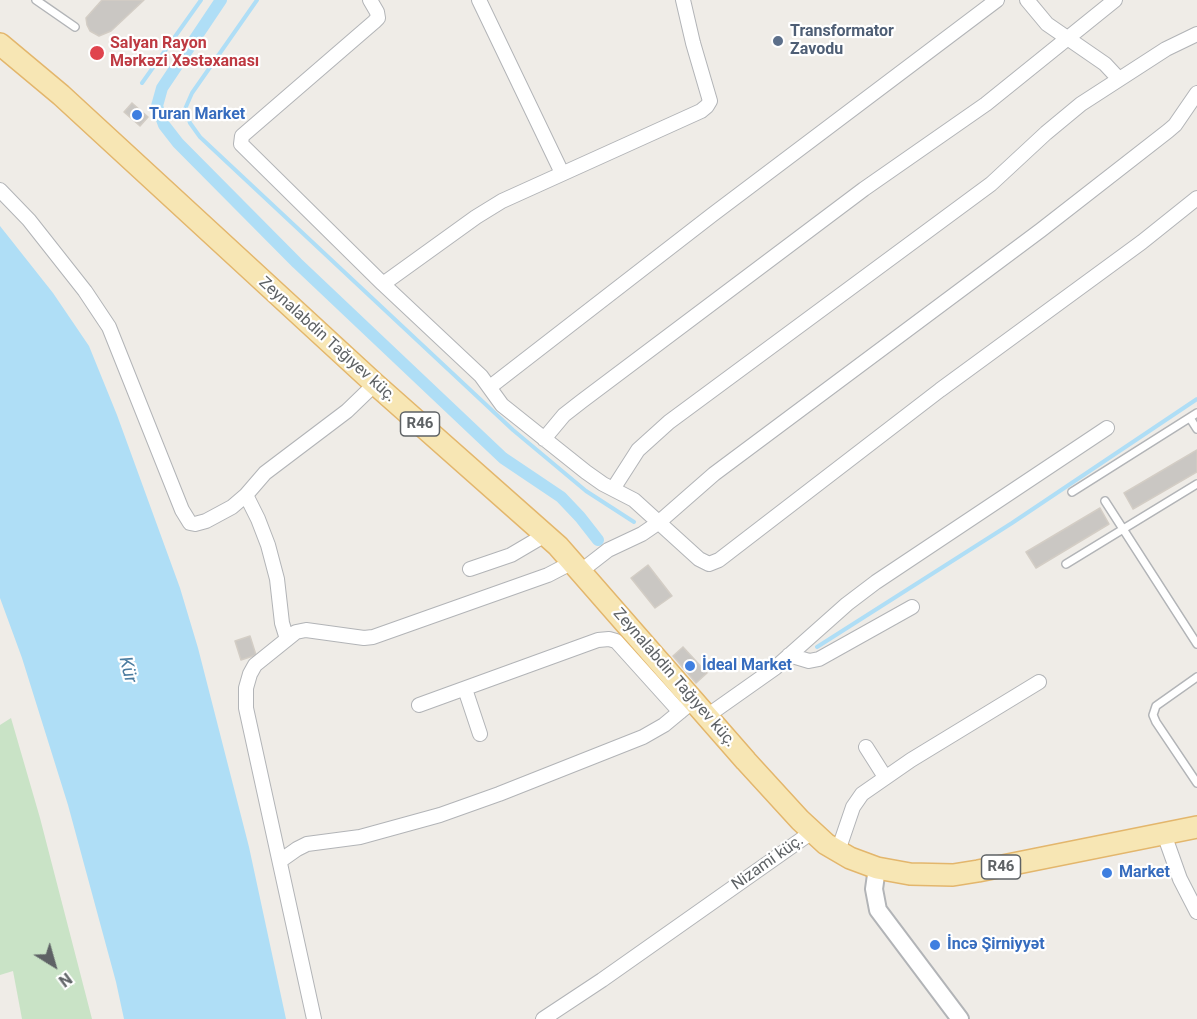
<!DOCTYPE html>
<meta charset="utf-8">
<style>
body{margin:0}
#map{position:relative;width:1197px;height:1019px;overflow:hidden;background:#efece7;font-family:Roboto,sans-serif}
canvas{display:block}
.north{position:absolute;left:24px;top:935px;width:60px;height:60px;-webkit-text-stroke:4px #fff;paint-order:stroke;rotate:143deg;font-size:16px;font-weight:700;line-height:24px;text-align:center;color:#5e6265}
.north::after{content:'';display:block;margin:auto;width:21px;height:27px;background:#5e6265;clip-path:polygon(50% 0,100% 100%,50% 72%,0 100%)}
</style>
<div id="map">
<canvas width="1197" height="1019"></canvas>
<div class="north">N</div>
</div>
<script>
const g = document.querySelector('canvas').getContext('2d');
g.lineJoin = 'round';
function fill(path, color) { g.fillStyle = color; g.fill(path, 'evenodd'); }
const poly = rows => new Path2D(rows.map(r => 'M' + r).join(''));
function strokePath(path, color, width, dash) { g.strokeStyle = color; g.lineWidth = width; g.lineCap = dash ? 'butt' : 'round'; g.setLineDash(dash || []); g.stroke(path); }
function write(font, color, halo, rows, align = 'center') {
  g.font = font + ' Roboto,sans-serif'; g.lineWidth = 4.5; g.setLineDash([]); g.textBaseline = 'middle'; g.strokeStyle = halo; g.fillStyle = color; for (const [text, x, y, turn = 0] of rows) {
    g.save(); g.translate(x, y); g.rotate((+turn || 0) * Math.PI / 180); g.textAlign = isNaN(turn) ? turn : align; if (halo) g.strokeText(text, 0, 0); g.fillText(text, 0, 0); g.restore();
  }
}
fill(poly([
 [11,718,40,818,92,1019,22,1019,13,971,0,975,0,725]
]), '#c9e3c6');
fill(poly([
 [0,226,53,293,89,346,117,415,180,588,198,648,249,847,286,1019,124,1019,116,982,68,805,22,658,0,598]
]), '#afdef6');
strokePath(poly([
 [257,0,192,93,185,109,190,123,200,137,513,430,586,491,634,522],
 [142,83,201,0],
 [817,647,1012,523,1197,399]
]), '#afdef6', 4);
strokePath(poly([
 [221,0,162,88,157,106,164,125,178,143,297,263,503,458,561,497,580,517,598,540]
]), '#afdef6', 12);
const building = poly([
 [102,0,144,0,111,31,99,36,90,31,87,25,86,18,102,0],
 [132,103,148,117,140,126,124,112,132,103],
 [1197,450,1197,472,1133,509,1124,493,1197,450],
 [1100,508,1109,524,1036,568,1026,552,1100,508],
 [648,565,672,596,655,608,631,578,648,565],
 [250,636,256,655,241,660,235,641,250,636],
 [683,647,707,673,696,683,673,656,683,647]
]);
fill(building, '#cac7c3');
strokePath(building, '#d3cdc5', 1.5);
const service = poly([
 [36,0,75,27],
 [1190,418,1197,429],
 [1072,492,1197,413],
 [1105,501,1197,644],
 [1066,564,1197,484],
 [1197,677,1156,706,1153,715,1156,722,1197,783]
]);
const minor = poly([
 [370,0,377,12,378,18,374,22,242,136,241,144,383,284,481,376,502,405,586,472,603,484,634,500,699,559,709,564,719,560,940,390,1142,242,1197,198],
 [479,0,562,173],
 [1027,0,1047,24,1105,64,1119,79],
 [0,190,29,220,85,291,109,327,182,510,190,523,195,524,206,521,232,507,246,495,265,473,347,411,375,384],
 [383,284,476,217,502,201,701,111,707,106,710,101,693,43,683,0],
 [490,387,712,215,997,0],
 [544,439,564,415,582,401,864,189,986,104,1115,0],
 [613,489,638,450,669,422,991,184,1046,133,1081,104,1166,49,1197,34],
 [246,495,258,519,268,545,277,579,282,623,287,639],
 [470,569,511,555,545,535],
 [581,571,608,550,642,534,658,523,714,474,1041,230,1168,131,1175,125,1197,93],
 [789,655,809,661,819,659,912,607],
 [465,689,480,734],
 [419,705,598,640,609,639,616,641,680,712],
 [707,716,775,668,847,604,876,582,1107,428],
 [866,747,885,777],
 [1164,834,1180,879,1197,912],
 [838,851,853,807,862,794,911,760,1039,682],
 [280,861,297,849,307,844,360,837,440,815,499,794,643,737,664,725,693,701],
 [314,1019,246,708,246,688,250,674,255,665,296,632,306,630,364,638,373,637,548,575,573,562],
 [543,1019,602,980,812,832]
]);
const tertiary = poly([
 [877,868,874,889,878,910,960,1019]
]);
const primary = poly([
 [0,44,61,95,375,384,558,546,746,761,800,820,826,844,850,858,877,868,910,874,953,875,978,871,1197,827]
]);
strokePath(service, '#b2b4b7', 10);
strokePath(minor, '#b2b4b7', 16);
strokePath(tertiary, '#b2b4b7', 20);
strokePath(primary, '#e3b66c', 24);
strokePath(service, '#fff', 7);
strokePath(minor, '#fff', 14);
strokePath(tertiary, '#fff', 16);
strokePath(primary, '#f7e6b4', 21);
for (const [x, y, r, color] of [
 [778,41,6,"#5c6f8a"],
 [97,53,8,"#e0444e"],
 [137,115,6,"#3f7fe0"],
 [690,666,6,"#3f7fe0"],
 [1107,873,6,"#3f7fe0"],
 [935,945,6,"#3f7fe0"]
]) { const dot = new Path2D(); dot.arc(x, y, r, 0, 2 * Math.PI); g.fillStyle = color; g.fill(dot); strokePath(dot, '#fff', 2); }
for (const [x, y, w] of [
 [420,424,39],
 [1001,867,39]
]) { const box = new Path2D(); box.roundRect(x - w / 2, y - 12, w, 24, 4.5); g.fillStyle = '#fff'; g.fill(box); strokePath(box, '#5e6265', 1.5); }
write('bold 15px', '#5e6265', null, [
 ["R46",420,424],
 ["R46",1001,867]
]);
write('bold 16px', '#4e5e75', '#fff', [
 ["Transformator",790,32],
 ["Zavodu",790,50]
], 'left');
write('bold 16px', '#be3a42', '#fff', [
 ["Salyan Rayon",110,44],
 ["Mərkəzi Xəstəxanası",110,62]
], 'left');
write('bold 16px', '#366cbe', '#fff', [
 ["Turan Market",149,115],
 ["İdeal Market",702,666],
 ["Market",1119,873],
 ["İncə Şirniyyət",947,945]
], 'left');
write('16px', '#5e6265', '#fff', [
 ["Zeynalabdin Tağıyev küç.",327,340,42],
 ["Zeynalabdin Tağıyev küç.",674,678,49],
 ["Nizami küç.",768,863,-35]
]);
write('italic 18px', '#4a7b9f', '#fff', [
 ["Kür",127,670,76]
]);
</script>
